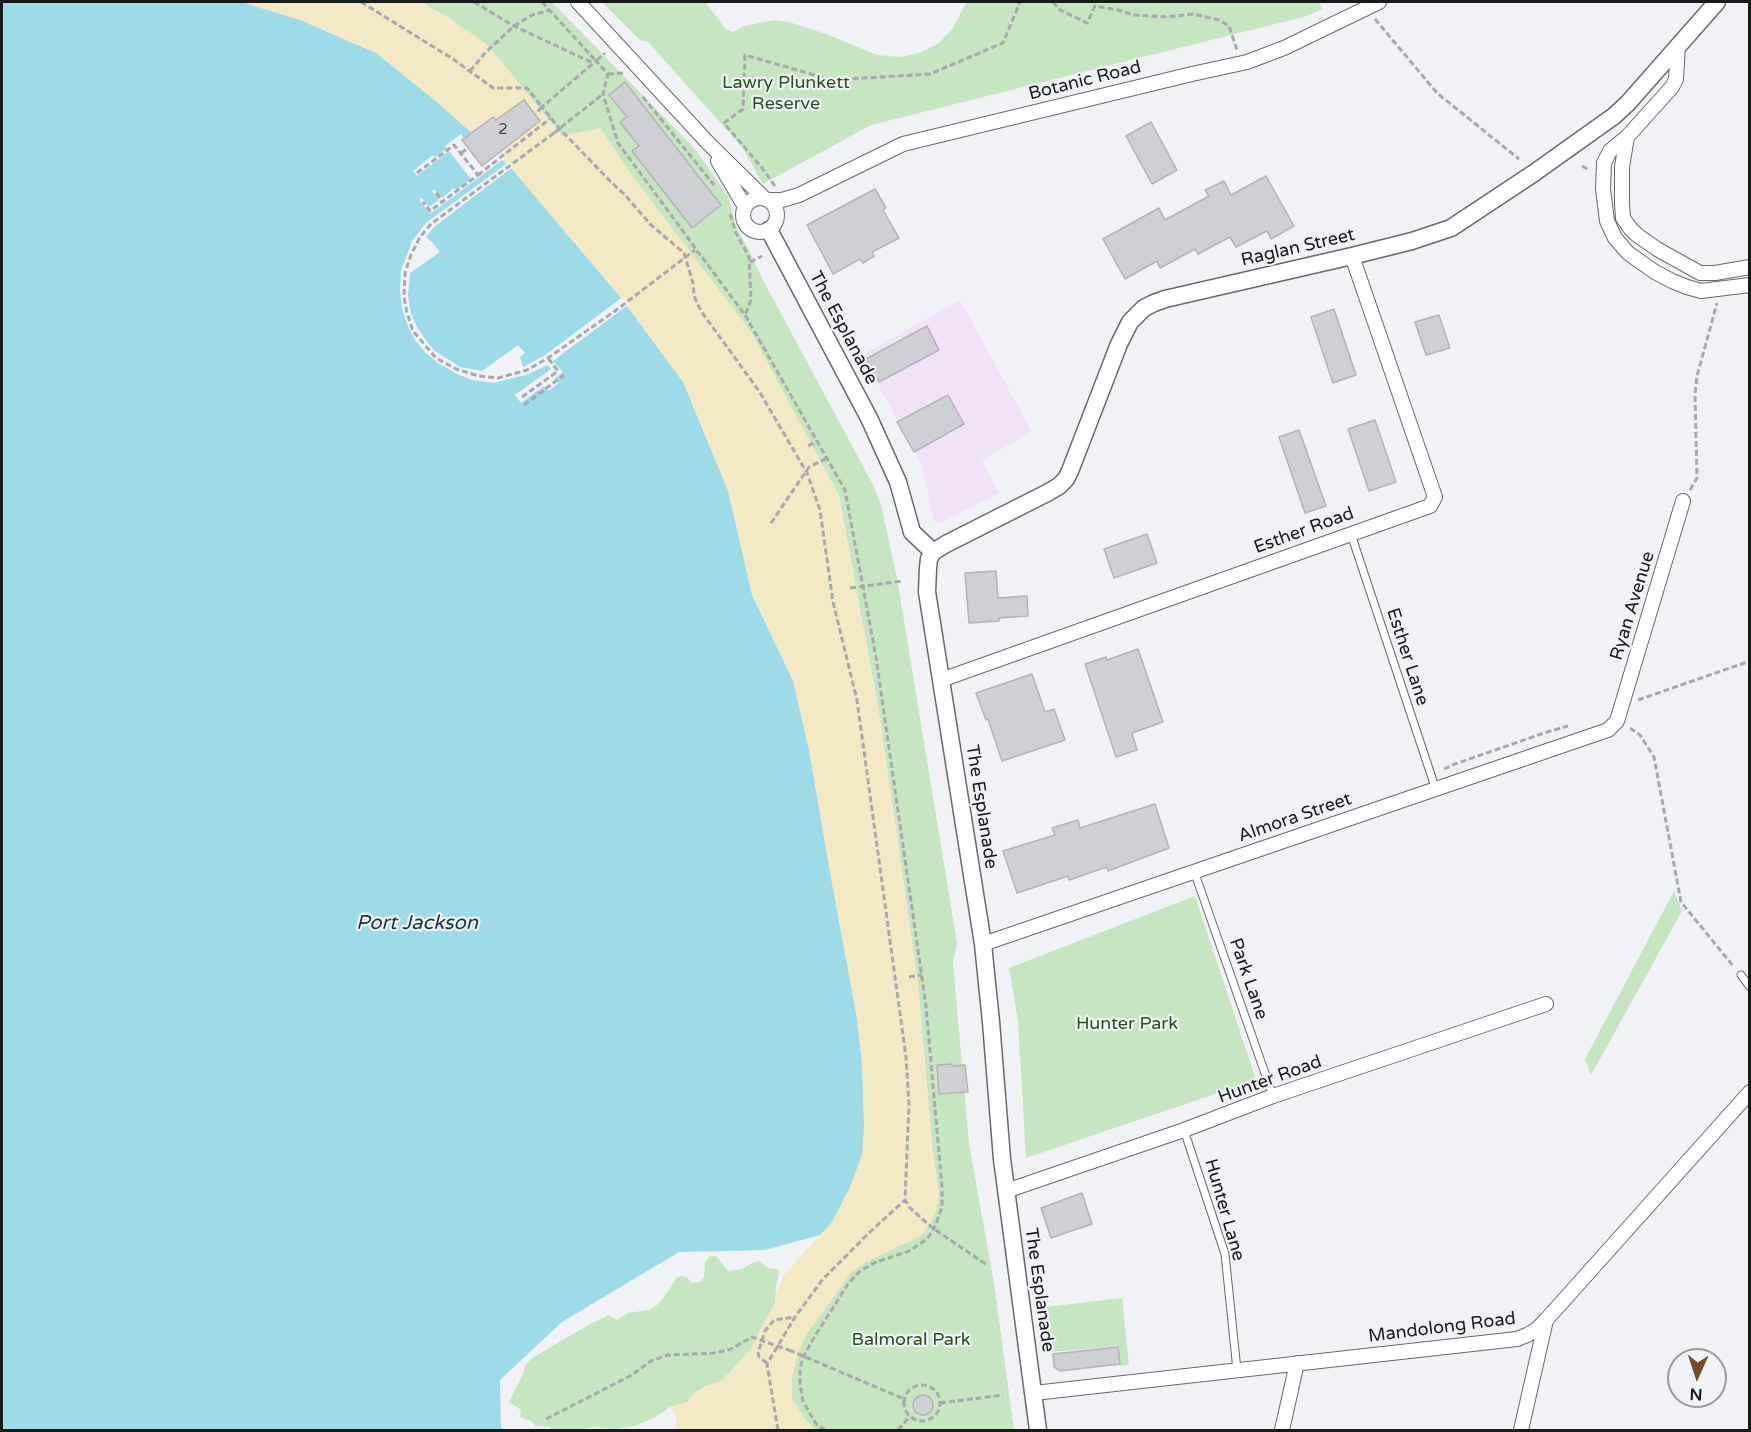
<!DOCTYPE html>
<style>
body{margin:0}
#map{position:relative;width:1751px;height:1432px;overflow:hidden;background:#f1f2f6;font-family:"Varela Round",sans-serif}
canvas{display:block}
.frame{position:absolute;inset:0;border:3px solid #18191a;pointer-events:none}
.north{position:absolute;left:1667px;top:1348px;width:60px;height:60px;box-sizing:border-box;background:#f1f2f6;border:2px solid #9a9b9e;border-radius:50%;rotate:183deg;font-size:16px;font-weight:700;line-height:24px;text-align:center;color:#18191a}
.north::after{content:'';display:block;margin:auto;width:21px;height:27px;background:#724d29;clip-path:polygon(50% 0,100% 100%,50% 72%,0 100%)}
</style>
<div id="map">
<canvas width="1751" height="1432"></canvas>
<div class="frame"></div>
<div class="north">N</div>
</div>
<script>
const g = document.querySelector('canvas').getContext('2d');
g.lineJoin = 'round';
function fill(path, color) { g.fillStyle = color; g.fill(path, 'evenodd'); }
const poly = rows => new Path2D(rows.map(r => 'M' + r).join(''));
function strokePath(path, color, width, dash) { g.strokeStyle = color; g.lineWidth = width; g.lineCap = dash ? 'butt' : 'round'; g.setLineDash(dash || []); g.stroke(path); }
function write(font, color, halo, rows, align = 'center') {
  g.font = font + ' "Varela Round",sans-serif'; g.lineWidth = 4.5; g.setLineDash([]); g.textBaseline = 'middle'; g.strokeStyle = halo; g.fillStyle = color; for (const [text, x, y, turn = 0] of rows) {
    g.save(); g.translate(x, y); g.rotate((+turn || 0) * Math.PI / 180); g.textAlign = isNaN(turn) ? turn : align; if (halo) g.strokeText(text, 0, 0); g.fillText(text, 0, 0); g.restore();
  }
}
fill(poly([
 [960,300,1032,432,982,460,999,493,940,523,934,521,922,465,862,355]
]), '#f0e3f7');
fill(poly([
 [421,2,552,2,694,148,729,197,736,227,750,252,762,278,872,483,881,504,898,584,957,943,953,963,969,1144,994,1283,1014,1430,815,1430,806,1421,792,1399,792,1377,797,1357,751,1349,729,1373,719,1382,706,1386,693,1394,688,1402,670,1407,654,1418,635,1426,615,1429,594,1427,578,1430,552,1429,549,1427,536,1426,531,1421,520,1417,521,1410,509,1402,522,1376,526,1364,532,1358,590,1324,609,1315,617,1320,628,1313,649,1310,657,1305,663,1299,677,1277,682,1276,688,1278,691,1283,700,1282,704,1277,705,1262,710,1256,716,1256,728,1271,742,1269,754,1262,759,1261,768,1268,777,1269,779,1272,776,1287,775,1304,759,1332,800,1347,808,1332,850,1273,866,1262,887,1252,930,1224,936,1211,939,1194,933,1154,918,985,902,871,878,706,839,496,751,332,635,180,600,128,562,136,530,97,451,19],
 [602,2,705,2,726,29,733,32,744,26,775,20,792,23,826,34,877,55,900,57,919,53,938,44,952,29,967,2,1319,2,1322,9,1307,16,871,125,763,184,742,147,648,42,640,40],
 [1674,891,1682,911,1591,1075,1585,1059],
 [1195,896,1256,1080,1026,1158,1018,1021,1009,968],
 [1122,1298,1129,1365,1120,1366,1118,1346,1051,1352,1046,1307]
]), '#c6e5c1');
fill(poly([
 [241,2,421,2,451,19,489,46,562,136,600,128,635,180,751,332,839,496,878,706,902,871,918,985,933,1154,939,1194,936,1211,930,1224,921,1236,866,1262,851,1273,808,1332,800,1347,792,1377,792,1399,806,1421,815,1430,677,1430,675,1414,670,1407,688,1402,693,1394,706,1386,719,1382,729,1373,751,1349,759,1332,775,1304,776,1293,784,1275,832,1222,864,1127,862,1064,857,1019,831,878,809,750,793,681,752,595,728,491,683,382,621,298,511,168,438,103,376,53,300,20]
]), '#f3e9c4');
fill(poly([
 [2,2,241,2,300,20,376,53,438,103,511,168,621,298,683,382,728,491,752,595,793,681,809,750,831,878,857,1019,862,1064,864,1127,862,1155,850,1187,832,1222,820,1235,765,1250,679,1252,562,1322,500,1380,501,1428,506,1430,2,1430]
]), '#9ddbe8');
fill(poly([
 [461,134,482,166,499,153,505,158,430,214,419,200,422,198,429,207,439,200,432,191,434,189,442,198,454,188,456,190,471,179,449,151,417,176,413,171,433,155,435,157,447,148,445,146],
 [509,162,514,166,434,227,426,237,433,243,440,252,410,273,408,296,411,314,417,327,427,342,435,351,460,367,482,371,518,345,525,353,520,357,523,367,544,356,624,296,629,304,553,361,563,372,555,378,559,383,548,391,544,386,521,403,515,395,551,369,548,365,526,375,493,383,472,380,457,374,438,363,426,353,415,340,407,324,402,308,400,290,401,271,412,241,426,223]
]), '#f1f2f6');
const building = poly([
 [625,82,721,205,692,228,632,151,639,146,620,122,627,117,609,95,625,82],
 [524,100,540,121,482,166,462,140,493,117,496,120,524,100],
 [1151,122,1177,170,1152,184,1126,136,1151,122],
 [1266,176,1294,226,1271,239,1267,231,1236,247,1230,237,1198,254,1195,249,1160,268,1157,261,1125,279,1103,239,1159,208,1165,220,1209,196,1205,190,1224,181,1231,195,1266,176],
 [875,189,886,208,883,210,899,238,872,252,874,256,863,263,860,259,833,274,807,225,875,189],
 [1334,309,1356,375,1333,383,1311,317,1334,309],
 [1439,315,1450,348,1426,355,1415,322,1439,315],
 [927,326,939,350,879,382,866,359,927,326],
 [948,395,964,424,914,452,897,422,948,395],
 [1375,420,1396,482,1369,491,1348,429,1375,420],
 [1299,430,1326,506,1305,513,1279,437,1299,430],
 [1147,534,1157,563,1114,578,1104,549,1147,534],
 [996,571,998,598,1027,596,1028,616,999,618,999,621,969,623,965,573,996,571],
 [1138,649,1163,722,1132,733,1137,750,1116,757,1085,664,1106,657,1107,660,1138,649],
 [1032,674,1045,712,1054,709,1065,740,1002,761,988,719,986,720,976,693,1032,674],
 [1155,804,1169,848,1108,871,1107,867,1069,880,1068,876,1017,893,1003,851,1055,835,1052,828,1078,820,1080,828,1155,804],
 [952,1064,952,1066,965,1065,968,1092,939,1094,937,1065,952,1064],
 [1082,1193,1092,1224,1051,1238,1041,1208,1082,1193],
 [1118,1347,1120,1364,1060,1371,1054,1367,1053,1354,1118,1347],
 '913 1405a10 10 0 1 1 20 0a10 10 0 1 1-20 0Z'
]);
fill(building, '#cfd0d4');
strokePath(building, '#b3b4b7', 1.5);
const service = poly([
 [1351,534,1436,790],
 [1194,871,1273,1096],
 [1741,975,1750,987],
 [1184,1130,1225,1254,1237,1370]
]);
const minor = poly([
 [578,2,708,143,764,198],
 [1678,45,1676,79,1672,87,1627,137,1610,151,1604,163,1603,189,1607,221,1615,238,1628,253,1655,272,1672,281,1687,287,1701,291,1750,285],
 [1627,137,1622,167,1622,204,1623,218,1630,228,1637,235,1657,249,1700,273,1715,273,1750,267],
 [718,161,745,207],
 '743 215a17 17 0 1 1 34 0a17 17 0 1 1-34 0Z',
 [770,200,782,200,799,195,903,144,1192,74,1247,62,1284,48,1379,2],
 [941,680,1430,506,1435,497,1352,256],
 [983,944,1608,730,1617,721,1683,501],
 [1006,1191,1184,1130,1273,1096,1546,1004],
 [1034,1393,1517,1339,1527,1335,1537,1329,1546,1320,1750,1092],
 [1282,1430,1297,1363],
 [1521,1430,1546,1320]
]);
const tertiary = poly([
 [769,230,869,418,898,482,912,532,933,552],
 [933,552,946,544,1047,493,1059,486,1066,479,1070,471,1119,344,1130,322,1144,308,1154,303,1165,299,1352,256,1412,241,1451,228,1534,173,1614,116,1628,103,1717,2],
 [933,552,929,559,928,568,927,592,983,944,991,1022,1002,1159,1038,1430]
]);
strokePath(service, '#68696c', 9);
strokePath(minor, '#68696c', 16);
strokePath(tertiary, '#68696c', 19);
strokePath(poly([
 [361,2,453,59,493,88,527,88,542,107,535,114],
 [474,2,514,26,593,63],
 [542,2,596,61,605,53],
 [1053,2,1060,10,1087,23,1095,6,1118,10,1134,15,1167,17,1193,14,1219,20,1229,26,1237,50],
 [1375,19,1437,93,1519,159],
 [470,71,486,52,514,26,532,15,550,10],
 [608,74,624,73],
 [643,97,714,185],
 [554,133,603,94],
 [461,153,468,148],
 [1582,166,1589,170],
 [417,173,454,145,478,175,430,211,423,202],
 [478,175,551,118],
 [775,186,762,168,724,123,743,109,745,55,832,80,930,74,1003,43,1020,2],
 [436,193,443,202],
 [730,214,736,233,749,257,751,300,745,315],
 [750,262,762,256],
 [522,397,558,371,548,358],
 [524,405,564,375],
 [808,446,817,441],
 [1690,490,1697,478,1695,394,1697,376,1717,303],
 [771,523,809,467,827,458],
 [850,588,903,581],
 [1638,700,1750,661],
 [1630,728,1640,735,1654,757,1681,902,1734,967],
 [1444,769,1455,764,1547,732,1568,726],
 [909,977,922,975],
 [789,1350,904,1399],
 [767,1363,759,1357,758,1353,765,1331,774,1320,795,1317],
 '904 1403a18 18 0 1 1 36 0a18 18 0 1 1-36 0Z',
 [940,1403,1003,1395],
 [546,1419,632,1375,651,1361,668,1355,716,1353,731,1349,752,1337,777,1346],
 [778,1430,767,1364,795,1317,823,1279,871,1231,905,1200],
 [825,1430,816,1424,803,1401,800,1384,800,1368,804,1355,815,1336,848,1284,859,1272,874,1263,909,1251,927,1239,934,1229,942,1207,942,1187,926,1006,876,657,845,490,745,315,699,253,695,250,694,246,618,143,603,94,608,74,596,61,542,107,559,128,608,179,625,195,651,225,684,253,693,283,694,296,701,311,759,391,807,473,820,510,833,602,857,700,906,1057,909,1105,905,1200,911,1209,934,1229,987,1265],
 [898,1430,910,1416]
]), '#a8a9ac', 3, [6, 3]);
strokePath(service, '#fff', 7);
strokePath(minor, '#fff', 14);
strokePath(tertiary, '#fff', 16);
strokePath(poly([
 [554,133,431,224,420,237,411,255,405,273,404,297,407,313,413,331,436,358,456,369,479,376,498,378,527,370,548,358,615,311,695,250],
 [777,1346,789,1350]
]), '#a8a9ac', 3, [6, 3]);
write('15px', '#464748', null, [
 ["2",503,130]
]);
write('18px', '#18191a', '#f1f2f6', [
 ["Botanic Road",1085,81,-14],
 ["Raglan Street",1298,248,-13],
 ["The Esplanade",843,328,62],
 ["Esther Road",1304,531,-20],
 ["Ryan Avenue",1633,606,-73],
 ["Esther Lane",1407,657,72],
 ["The Esplanade",981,807,81],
 ["Almora Street",1295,818,-19],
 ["Park Lane",1248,979,71],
 ["Hunter Road",1270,1080,-20],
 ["Hunter Lane",1224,1210,74],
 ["The Esplanade",1039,1290,82],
 ["Mandolong Road",1442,1328,-7]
]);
write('18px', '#25511d', '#f1f2f6', [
 ["Lawry Plunkett",786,83],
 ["Reserve",786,104],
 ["Hunter Park",1127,1024],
 ["Balmoral Park",911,1340]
]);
write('italic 20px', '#17363c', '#f1f2f6', [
 ["Port Jackson",417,924]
]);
</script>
